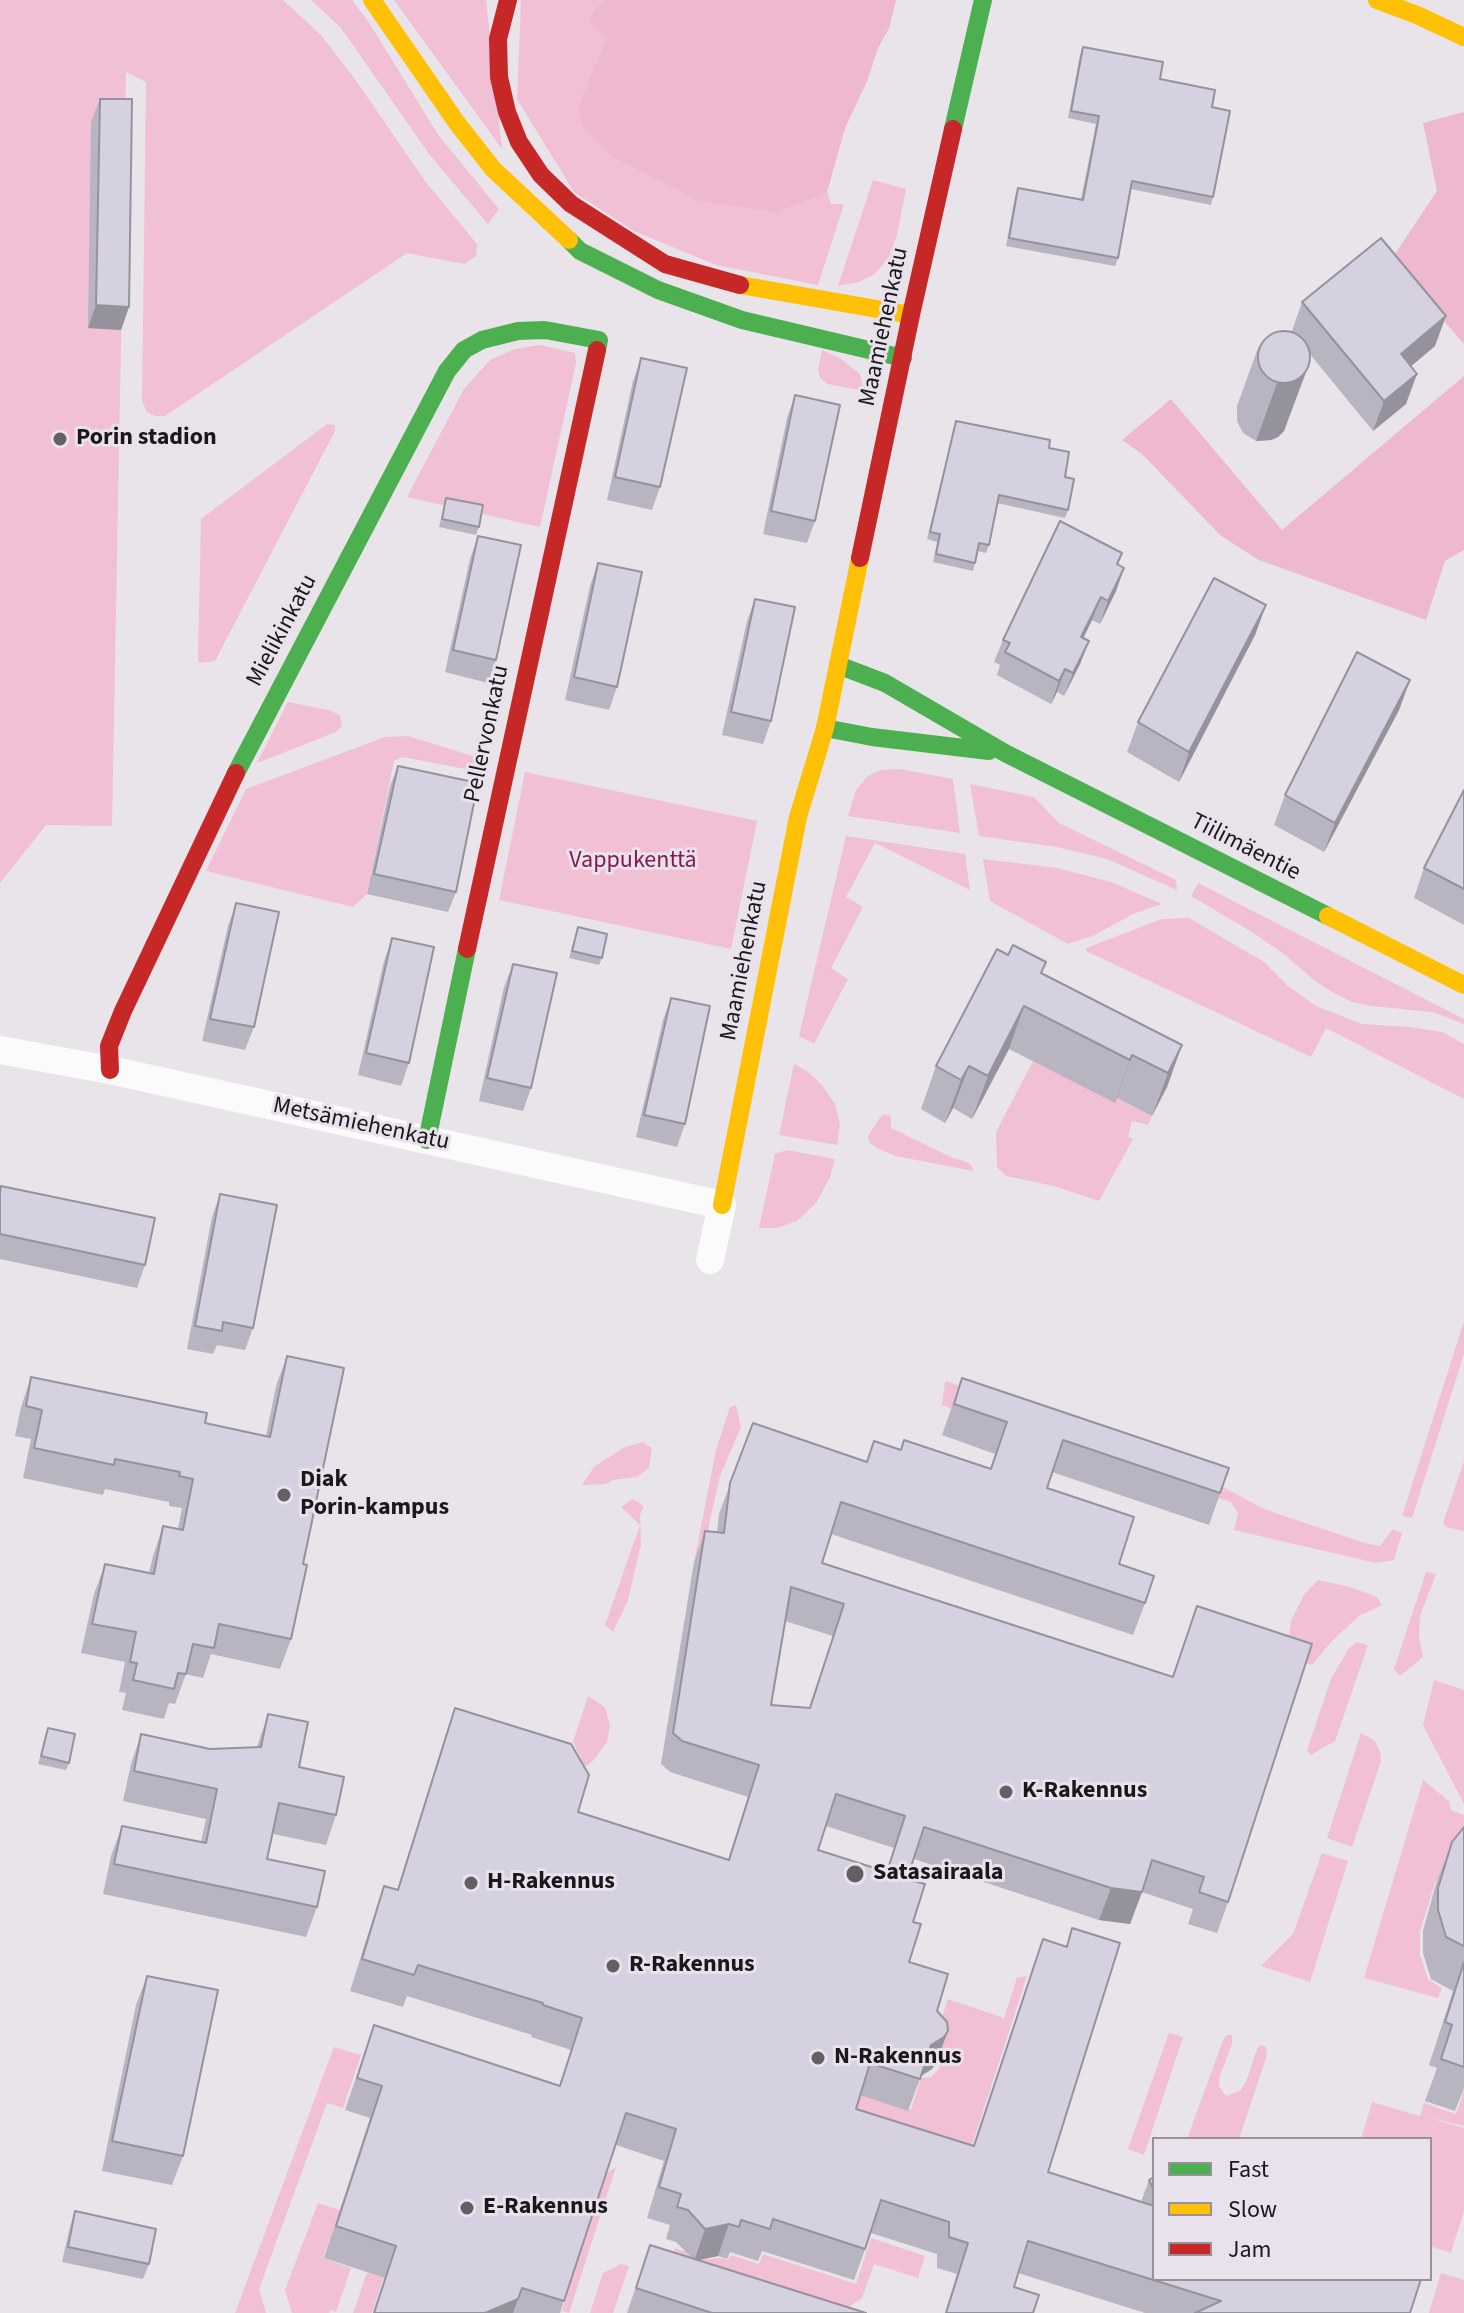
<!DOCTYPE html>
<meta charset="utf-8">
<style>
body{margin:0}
#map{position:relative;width:1464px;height:2313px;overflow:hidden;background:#e8e4e9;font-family:"Source Sans 3",sans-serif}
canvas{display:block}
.legend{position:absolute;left:1152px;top:2137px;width:280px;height:144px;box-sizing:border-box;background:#e9e1ec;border:2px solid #979199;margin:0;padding:10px 14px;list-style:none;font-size:24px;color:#1b181c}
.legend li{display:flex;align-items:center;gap:16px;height:40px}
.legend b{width:40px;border:2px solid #979199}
</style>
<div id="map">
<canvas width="1464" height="2313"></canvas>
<ul class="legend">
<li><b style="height:10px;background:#4caf50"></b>Fast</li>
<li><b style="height:10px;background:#ffc107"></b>Slow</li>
<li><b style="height:10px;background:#c62828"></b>Jam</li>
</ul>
</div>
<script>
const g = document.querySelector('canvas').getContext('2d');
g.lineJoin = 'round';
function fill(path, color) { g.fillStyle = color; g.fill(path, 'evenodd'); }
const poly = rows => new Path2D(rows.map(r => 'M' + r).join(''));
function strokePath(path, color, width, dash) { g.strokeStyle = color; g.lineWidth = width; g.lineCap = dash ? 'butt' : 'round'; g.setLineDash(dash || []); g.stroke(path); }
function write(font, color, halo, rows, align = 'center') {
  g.font = font + ' "Source Sans 3",sans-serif'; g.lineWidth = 6; g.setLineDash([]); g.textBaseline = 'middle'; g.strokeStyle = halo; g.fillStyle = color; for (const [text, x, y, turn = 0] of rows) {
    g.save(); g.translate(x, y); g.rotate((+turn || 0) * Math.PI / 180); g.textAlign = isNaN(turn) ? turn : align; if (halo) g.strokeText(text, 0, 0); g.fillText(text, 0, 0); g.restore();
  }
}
fill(poly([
 [0,0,283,0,320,34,355,79,425,181,477,244,476,256,464,264,407,253,165,416,155,416,147,412,142,401,146,82,126,72,112,826,46,825,0,883],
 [311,0,352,0,368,21,439,136,499,209,488,224,429,154,341,28],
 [394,0,486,0,502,149],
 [521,0,896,0,889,28,878,48,867,81,845,128,827,192,831,204,844,204,818,285,716,265,634,231,574,192,517,99],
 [873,180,906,189,897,235,889,257,875,274,859,282,838,286],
 [540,345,575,353,576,363,540,527,407,497,464,389,490,360,515,349],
 [822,350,841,359,860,374,864,391,828,384,820,378,818,370],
 [327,424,335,425,335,431,215,661,200,663,198,660,201,519],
 [288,702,332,711,340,716,342,726,336,732,257,763],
 [408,736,489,761,488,771,482,772,402,757,394,761,367,894,353,907,206,871,246,789,385,737],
 [900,769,953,779,960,833,848,816,856,790,868,776,881,770],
 [525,772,757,821,731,949,499,900],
 [970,784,1034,797,1059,823,1176,880,1177,890,1107,859,1057,847,979,836],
 [846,836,965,854,970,890,875,843,846,897,863,907,831,968,848,979,814,1044,799,1036],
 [983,859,1057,868,1111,882,1162,904,1133,914,1095,935,1068,944,990,901],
 [1198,883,1464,1019,1464,1024,1432,1012,1371,1006,1352,1002,1332,992,1315,981,1284,954,1255,934,1191,896],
 [1189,918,1264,962,1288,986,1316,1006,1362,1024,1410,1027,1442,1032,1464,1044,1464,1099,1326,1028,1311,1057,1086,951,1086,948,1162,919],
 [1033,1061,1114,1102,1117,1098,1152,1116,1148,1125,1132,1121,1128,1137,1133,1139,1099,1201,1054,1186,1006,1176,997,1167,996,1132],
 [794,1064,807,1071,822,1085,835,1104,840,1125,837,1145,779,1135],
 [885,1114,891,1116,891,1128,953,1158,964,1161,971,1165,974,1171,895,1156,877,1148,869,1142,868,1136,881,1116],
 [787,1150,835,1159,830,1177,816,1203,797,1221,777,1228,759,1228,775,1154],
 [1464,1321,1464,1354,1412,1518,1402,1516],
 [945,1381,1143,1444,1264,1509,1364,1543,1380,1546,1393,1529,1402,1533,1394,1560,1376,1563,1234,1530,1238,1513,1231,1502,942,1405],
 [736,1405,741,1427,720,1476,710,1520,704,1563,694,1562,716,1450,730,1407],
 [642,1442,652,1448,649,1468,637,1477,613,1480,605,1484,582,1485,594,1467,623,1448],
 [1464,1461,1464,1531,1446,1527,1443,1523],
 [633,1499,644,1506,640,1515,641,1544,628,1600,613,1632,605,1625,640,1525,621,1507],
 [1426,1572,1436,1574,1420,1616,1419,1637,1423,1657,1400,1676,1394,1669],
 [1318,1580,1350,1587,1377,1597,1382,1605,1359,1616,1332,1641,1312,1665,1287,1656,1291,1621,1305,1593],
 [1357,1642,1368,1645,1335,1741,1311,1755,1307,1750,1331,1679,1349,1648],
 [1434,1680,1464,1690,1464,1804,1423,1725],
 [588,1696,605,1707,610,1726,607,1742,594,1760,585,1767,573,1742],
 [1361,1733,1375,1741,1380,1752,1381,1761,1352,1847,1327,1838],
 [1423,1780,1449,1801,1451,1810,1464,1815,1464,1857,1449,1866,1435,1883,1420,1931,1420,1955,1428,1979,1442,1988,1438,1998,1364,1978],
 [1322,1853,1348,1861,1310,1982,1261,1966,1293,1934],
 [1027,1976,951,2210,850,2127,857,2105,848,2089,911,2110,921,2078,931,2077,939,2069,940,2055,933,2044,948,1999,1004,2018,1017,1978],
 [1169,2033,1183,2037,1144,2155,1128,2149],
 [1227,2035,1232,2035,1232,2044,1220,2075,1219,2087,1226,2096,1240,2091,1246,2082,1257,2049,1261,2045,1266,2047,1267,2055,1239,2139,1187,2139,1223,2040],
 [334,2047,361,2055,343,2108,327,2103,259,2289,266,2313,235,2313],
 [1464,2090,1464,2126,1427,2117,1464,2128,1464,2211,1451,2253,1430,2246,1430,2139,1361,2139,1372,2102,1420,2116,1424,2103,1456,2114],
 [616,2167,569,2313,562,2311,606,2173],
 [318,2203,340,2210,323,2258,351,2268,336,2312,331,2310,329,2313,292,2313,285,2290],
 [871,2238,925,2256,918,2278,874,2264,862,2298,847,2308,673,2253,675,2248,707,2259,720,2258,728,2260,731,2255,759,2264,763,2254,856,2284],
 [621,2264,629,2266,613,2313,590,2313,603,2273],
 [367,2273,384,2277,372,2313,353,2313],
 [1441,2273,1464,2280,1464,2313,1429,2313]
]), '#f1c0d4');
fill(poly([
 [606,0,896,0,889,28,878,48,867,81,845,128,827,192,777,212,699,201,611,156,582,125,578,108,607,37,590,22,595,10],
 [1464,112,1464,344,1391,260,1437,191,1423,123],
 [1464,376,1464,550,1445,561,1426,620,1259,560,1221,536,1142,454,1122,440,1171,399,1282,530]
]), '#eeb9cf');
strokePath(poly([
 [0,1050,110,1070,722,1205,710,1260]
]), '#fcfbfc', 28);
strokePath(poly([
 [953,129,983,0],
 [569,240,580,251,658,290,742,320,903,358],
 [838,665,885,683,1005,753,1328,916],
 [825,728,872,737,989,751],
 [236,773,447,371,464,350,482,340,518,331,545,330,599,340,597,350],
 [427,1140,467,949]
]), '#4caf50', 18);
strokePath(poly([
 [372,0,457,123,493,169,569,240],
 [1377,0,1417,15,1464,37],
 [740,285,911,315],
 [1328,916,1464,985],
 [722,1205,798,817,825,728,860,558]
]), '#ffc107', 18);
strokePath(poly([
 [508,0,498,39,499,77,507,112,519,142,541,175,571,204,665,264,740,285],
 [860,558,911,315,953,129],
 [467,949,597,350],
 [110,1070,109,1046,123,1011,236,773]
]), '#c62828', 18);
fill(poly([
 [1083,47,1160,79,1212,107,1213,197,1211,205,1131,189,1118,258,1115,266,1006,246,1015,196,1018,188,1081,199,1096,124,1068,118,1080,55],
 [100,99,129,307,121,330,88,328,91,122],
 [1302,302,1435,346,1411,366,1406,404,1373,431,1309,353,1284,431,1278,437,1271,440,1256,441,1243,433,1237,421,1237,406,1258,348,1292,331],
 [641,358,660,487,652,510,607,500,633,381],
 [795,395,815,521,807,543,763,534,787,418],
 [956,421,1049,448,1065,477,1068,510,1065,518,997,503,989,545,986,553,978,551,973,571,933,562,937,542,927,539],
 [446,498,479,527,476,535,439,527],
 [478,536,496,660,488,683,445,672,470,559],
 [1122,553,1118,565,1124,568,1116,591,1100,624,1092,620,1083,638,1089,641,1080,664,1064,696,1057,692,1051,704,997,675,1000,665,994,662,1003,640],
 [598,563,617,687,609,710,565,700,590,586],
 [755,599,771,721,763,744,722,735,747,621],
 [1266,605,1255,635,1179,782,1127,752,1138,722],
 [1410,680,1399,710,1324,852,1274,825,1285,795],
 [398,766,456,892,448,912,367,894,390,786],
 [1464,790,1464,925,1414,898,1424,868],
 [236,903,254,1027,245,1050,202,1041,228,926],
 [578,927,602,958,599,965,569,958],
 [392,938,409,1063,401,1086,358,1075,384,961],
 [513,964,531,1088,523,1111,479,1101,504,987],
 [1042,973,1182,1045,1167,1087,1152,1116,1117,1098,1115,1103,1009,1049,972,1119,953,1108,945,1123,921,1109,936,1066],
 [671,998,685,1124,677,1147,636,1137,663,1020],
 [0,1190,145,1265,137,1288,0,1259],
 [220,1194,253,1328,245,1350,217,1345,213,1354,187,1349,212,1217],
 [287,1356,303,1564,291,1639,280,1669,211,1654,203,1678,186,1674,175,1704,169,1703,164,1719,122,1710,126,1693,119,1692,125,1662,81,1653,94,1594,105,1564,149,1573,153,1556,163,1526,178,1529,182,1508,169,1506,169,1502,105,1489,103,1495,23,1478,31,1439,15,1436,21,1407,31,1377,205,1423,266,1436,276,1386],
 [962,1378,1229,1468,1209,1525,1052,1472,1047,1488,1119,1564,1145,1603,1133,1635,831,1534,822,1563,1172,1677,1197,1606,1228,1902,1217,1933,1188,1924,1193,1909,1142,1892,1130,1924,1099,1920,914,1859,907,1879,913,1922,909,1962,937,2011,936,2063,932,2069,921,2076,908,2111,860,2095,856,2109,973,2146,1043,1939,1066,1946,1072,1928,1048,2172,1141,2202,1149,2180,1154,2177,1154,2279,1410,2313,1145,2313,1018,2273,1014,2287,1033,2313,945,2313,957,2274,937,2268,937,2254,871,2233,854,2280,762,2251,758,2261,730,2252,727,2259,718,2256,698,2260,866,2313,627,2313,650,2245,691,2257,676,2242,666,2239,670,2225,647,2218,664,2161,616,2145,560,2313,373,2313,385,2278,324,2258,370,2118,345,2110,374,2025,559,2086,571,2050,531,2037,532,2035,407,1996,403,2007,350,1991,373,1918,384,1886,397,1890,444,1740,455,1708,578,1812,728,1860,748,1797,670,1772,661,1764,694,1562,705,1531,717,1532,719,1514,753,1423,867,1462,900,1449,990,1469,995,1454,942,1435],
 [785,1621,833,1636,809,1708,771,1705],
 [826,1826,894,1848,886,1872,818,1850],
 [268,1714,299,1767,336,1815,326,1845,273,1834,267,1859,317,1907,306,1937,103,1894,111,1856,122,1826,201,1842,206,1819,123,1801,131,1764,141,1734,210,1749,257,1747],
 [48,1728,69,1763,66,1770,38,1764],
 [1464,1827,1464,2088,1455,2111,1425,2101,1437,2068,1429,2065,1453,1991,1431,1979,1423,1953,1423,1931,1436,1884,1452,1842],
 [147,1976,183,2156,172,2185,102,2171,136,2005],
 [75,2211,149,2264,143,2279,62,2262,70,2227]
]), '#b8b4c1');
fill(poly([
 [96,305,129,307,121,330,88,328],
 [1446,316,1435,346,1390,384,1401,354],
 [1311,359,1284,431,1278,437,1271,440,1256,441,1277,383],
 [1417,374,1406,404,1373,431,1384,401],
 [1124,568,1116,591,1100,624,1108,601],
 [1101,597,1092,620,1073,660,1081,637],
 [1266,605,1255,635,1179,782,1189,752],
 [1089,641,1080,664,1064,696,1073,673],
 [1065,669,1057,692,1051,704,1059,681],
 [1410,680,1399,710,1324,852,1335,823],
 [1024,1006,1009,1049,972,1119,988,1076],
 [1182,1045,1167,1087,1152,1116,1168,1073],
 [1132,1055,1117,1098,1115,1103,1130,1060],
 [969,1066,953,1108,945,1123,961,1080],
 [1111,1888,1142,1892,1130,1924,1099,1920],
 [948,2031,936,2063,932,2069,919,2077,931,2045],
 [729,2224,718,2256,694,2261,705,2229],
 [518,2299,513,2313,485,2313]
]), '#96929d');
const building = poly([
 [1083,47,1163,62,1160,79,1215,90,1212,107,1230,111,1213,197,1132,181,1118,258,1009,238,1018,188,1083,200,1099,116,1071,111,1083,47],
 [100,99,132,99,129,307,96,305,100,99],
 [1381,238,1446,316,1401,354,1417,374,1384,401,1302,302,1381,238],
 '1258 357a26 26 0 1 1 52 0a26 26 0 1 1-52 0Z',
 [641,358,687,368,660,487,615,477,641,358],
 [795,395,840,405,815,521,771,511,795,395],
 [956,421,1050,440,1049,448,1069,452,1065,477,1074,479,1068,510,999,495,989,545,979,543,975,563,936,554,940,534,930,532,956,421],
 [446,498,483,505,479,527,442,519,446,498],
 [1060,521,1122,553,1117,564,1124,568,1108,601,1101,597,1081,637,1089,641,1073,673,1065,669,1059,681,1005,652,1010,643,1003,640,1060,521],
 [478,536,521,545,496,660,453,650,478,536],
 [598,563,642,572,617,687,574,677,598,563],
 [1214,578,1266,605,1189,752,1138,722,1214,578],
 [755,599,795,607,771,721,731,712,755,599],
 [1357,652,1410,680,1335,823,1285,795,1357,652],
 [398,766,478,783,456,892,374,874,398,766],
 [1464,790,1464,889,1424,868,1464,790],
 [236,903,279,912,254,1027,210,1019,236,903],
 [578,927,607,934,602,958,572,951,578,927],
 [392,938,434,947,409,1063,366,1053,392,938],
 [1013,945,1046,962,1041,973,1182,1045,1168,1073,1132,1055,1130,1060,1024,1006,988,1076,969,1066,961,1080,936,1066,997,949,1008,955,1013,945],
 [513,964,557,973,531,1088,487,1078,513,964],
 [671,998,710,1006,685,1124,644,1115,671,998],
 [1,1186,155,1218,145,1265,0,1234,0,1193,1,1186],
 [220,1194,277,1205,253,1328,223,1322,222,1331,195,1326,220,1194],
 [287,1356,344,1368,303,1564,307,1565,291,1639,219,1624,214,1648,193,1644,186,1674,178,1673,174,1689,133,1680,137,1663,130,1662,136,1632,92,1624,105,1564,154,1574,163,1526,183,1530,193,1479,179,1476,180,1472,115,1459,114,1465,34,1448,42,1410,26,1406,31,1377,207,1413,205,1423,270,1437,287,1356],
 [962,1378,1229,1468,1220,1493,1063,1440,1047,1488,1134,1517,1119,1564,1154,1576,1145,1603,841,1502,822,1563,1173,1677,1197,1606,1312,1644,1228,1902,1199,1892,1204,1877,1152,1860,1142,1892,1111,1888,924,1827,907,1879,925,1884,913,1922,921,1924,909,1962,948,1974,937,2011,947,2022,948,2031,944,2037,931,2045,920,2079,870,2063,856,2109,974,2146,1043,1939,1067,1947,1072,1928,1120,1943,1048,2172,1154,2206,1154,2279,1421,2279,1410,2313,1195,2313,1221,2301,1028,2241,1014,2287,1039,2295,1033,2313,946,2313,968,2243,949,2237,949,2222,881,2200,865,2249,773,2219,770,2229,741,2220,739,2227,729,2224,705,2229,688,2210,677,2207,681,2194,659,2187,676,2129,626,2113,564,2301,522,2288,518,2299,485,2313,374,2313,396,2246,336,2226,382,2086,357,2078,374,2025,560,2086,582,2018,543,2005,543,2003,418,1965,414,1975,362,1959,384,1886,398,1890,455,1708,571,1744,589,1775,578,1812,729,1860,759,1765,682,1741,673,1733,705,1531,724,1533,730,1483,753,1423,867,1462,874,1441,901,1450,904,1440,991,1469,1007,1422,954,1404,962,1378],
 [791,1587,844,1604,810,1708,771,1705,791,1587],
 [836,1794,905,1816,887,1872,818,1850,836,1794],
 [268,1714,308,1722,299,1767,344,1777,336,1815,279,1803,267,1859,325,1871,317,1907,114,1864,122,1826,206,1843,217,1789,134,1771,141,1734,210,1749,261,1747,268,1714],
 [48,1728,75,1734,69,1763,41,1756,48,1728],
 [1464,1827,1464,1946,1446,1937,1438,1910,1438,1888,1452,1842,1464,1827],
 [1464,1962,1464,2067,1441,2059,1452,2025,1445,2022,1464,1962],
 [147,1976,218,1990,183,2156,112,2141,147,1976],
 [1154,2177,1154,2190,1149,2180,1154,2177],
 [75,2211,156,2229,149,2264,68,2247,75,2211],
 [650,2245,866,2313,712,2313,636,2288,650,2245]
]);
fill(building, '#d6d1e0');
strokePath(building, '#96929d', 2);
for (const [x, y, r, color] of [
 [60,439,8,"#635f64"],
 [284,1495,8,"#635f64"],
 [1006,1792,8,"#635f64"],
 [855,1874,10,"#635f64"],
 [471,1883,8,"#635f64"],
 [613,1966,8,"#635f64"],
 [818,2058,8,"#635f64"],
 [467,2208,8,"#635f64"]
]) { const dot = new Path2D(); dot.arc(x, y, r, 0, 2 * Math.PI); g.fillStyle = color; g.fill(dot); strokePath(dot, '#e9e1ec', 3); }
write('24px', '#1b181c', '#e9e1ec', [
 ["Maamiehenkatu",885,327,-78],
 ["Mielikinkatu",283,631,-62],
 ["Pellervonkatu",488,734,-78],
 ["Tiilimäentie",1245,848,27],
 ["Maamiehenkatu",745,961,-79],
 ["Metsämiehenkatu",361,1125,12]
]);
write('bold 24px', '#1b181c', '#e9e1ec', [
 ["Porin stadion",76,439],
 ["Diak",300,1481],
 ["Porin-kampus",300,1509],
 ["K-Rakennus",1022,1792],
 ["Satasairaala",873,1874],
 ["H-Rakennus",487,1883],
 ["R-Rakennus",629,1966],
 ["N-Rakennus",834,2058],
 ["E-Rakennus",483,2208]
], 'left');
write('24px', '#851a50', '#e9e1ec', [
 ["Vappukenttä",633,862]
]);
</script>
